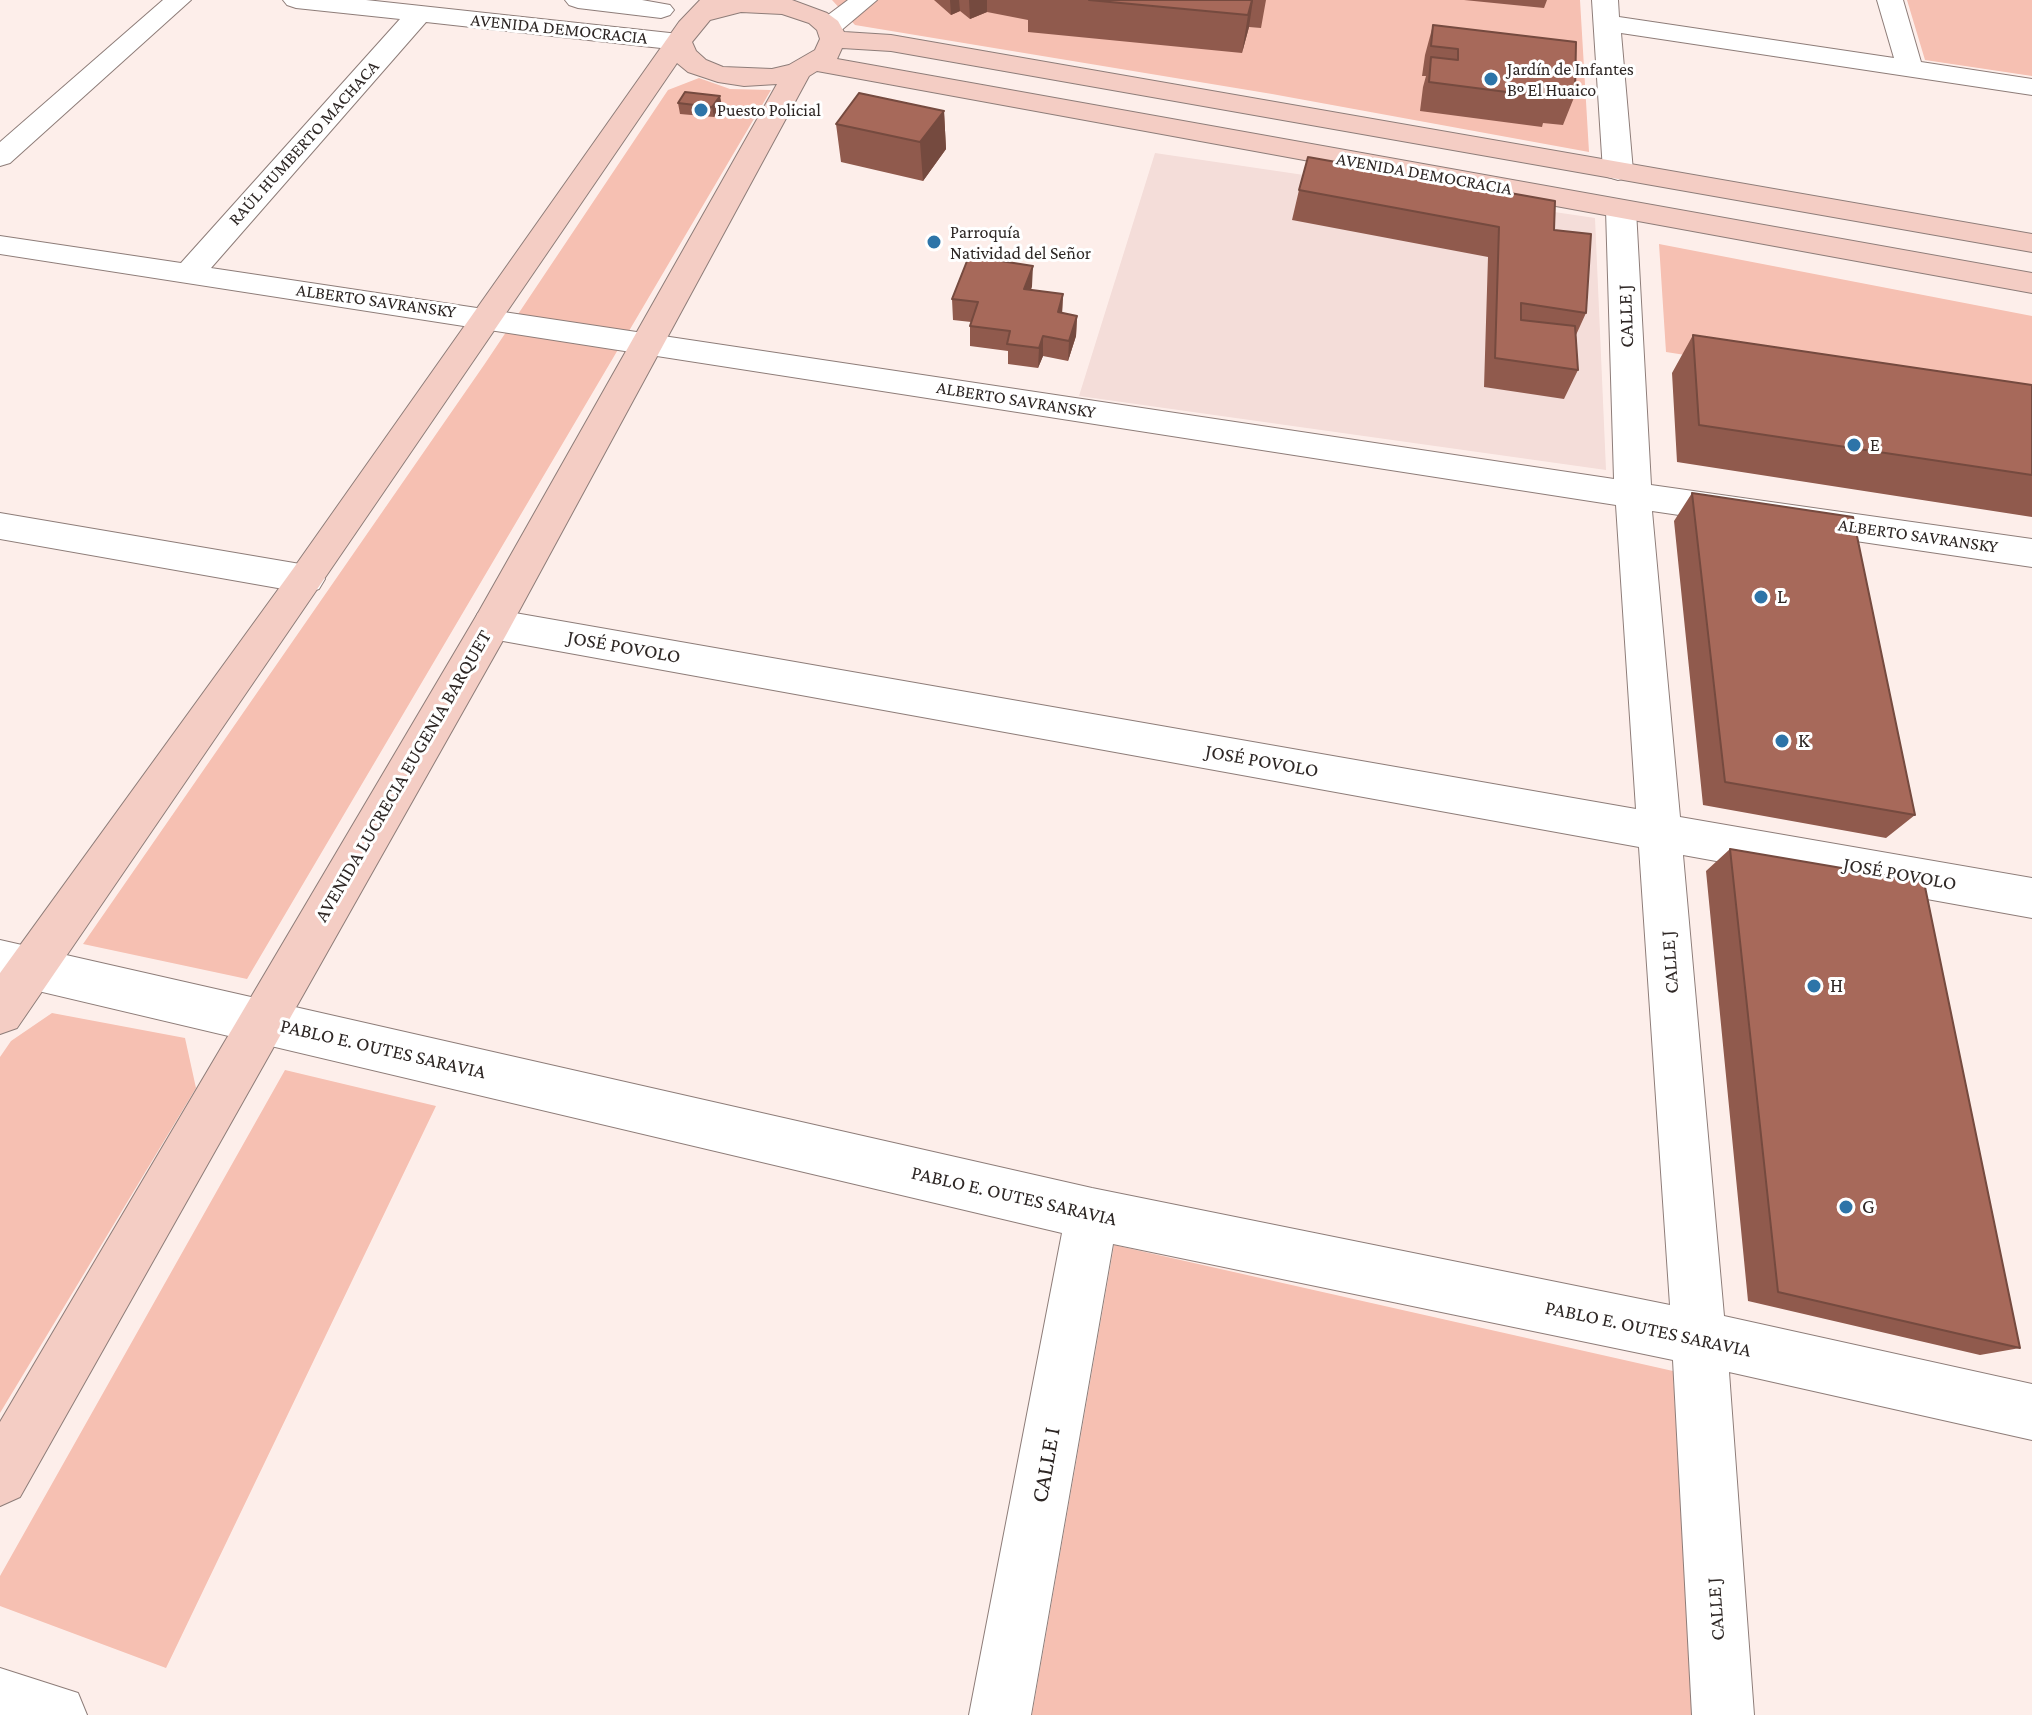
<!DOCTYPE html>
<meta charset="utf-8">
<style>
body{margin:0}
canvas{display:block;background:#fdeeea}
</style>
<canvas width="2032" height="1715"></canvas>
<script>
const g = document.querySelector('canvas').getContext('2d');
g.lineJoin = 'round';
function fill(path, color) { g.fillStyle = color; g.fill(path, 'evenodd'); }
const poly = rows => new Path2D(rows.map(r => 'M' + r).join(''));
function strokePath(path, color, width, dash) { g.strokeStyle = color; g.lineWidth = width; g.lineCap = dash ? 'butt' : 'round'; g.setLineDash(dash || []); g.stroke(path); }
function write(font, color, halo, rows, align = 'center') {
  g.font = font + ' "Crimson Pro",serif'; g.lineWidth = 6; g.setLineDash([]); g.textBaseline = 'middle'; g.strokeStyle = halo; g.fillStyle = color; for (const [text, x, y, turn = 0] of rows) {
    g.save(); g.translate(x, y); g.rotate((+turn || 0) * Math.PI / 180); g.textAlign = isNaN(turn) ? turn : align; if (halo) g.strokeText(text, 0, 0); g.fillText(text, 0, 0); g.restore();
  }
}
fill(poly([
 [1155,153,1595,218,1606,470,1079,396]
]), '#f4ddd9');
fill(poly([
 [832,0,1580,0,1589,152,1272,94,855,25],
 [1907,0,2032,0,2032,76,1925,60],
 [699,78,730,89,771,90,247,979,83,944,484,365,668,90],
 [1659,244,2032,316,2032,409,1666,352],
 [52,1013,185,1038,196,1088,0,1413,0,1057,11,1041],
 [285,1070,436,1106,166,1668,0,1606,0,1576],
 [1114,1245,1673,1371,1692,1715,1032,1715]
]), '#f6c0b2');
const street = poly([
 [163,0,191,0,10,163,0,166,0,142,163,0],
 [283,0,366,0,679,34,688,36,692,42,688,48,679,50,426,22,211,268,1614,479,1606,210,1610,204,1621,201,1632,204,1636,210,1651,485,2032,539,2032,567,1652,511,1680,817,2032,878,2032,918,1683,855,1724,1316,2032,1384,2032,1440,1729,1372,1754,1715,1692,1715,1673,1360,1113,1244,1031,1715,969,1715,1062,1233,0,982,0,940,1092,1188,1670,1305,1639,847,492,639,478,635,473,624,478,613,492,609,1636,809,1616,505,0,254,0,236,181,263,400,19,296,8,287,5,283,0],
 [565,0,642,0,670,5,674,10,670,15,661,18,578,8,569,5,565,0],
 [848,0,877,0,838,33,820,33,816,27,820,21,848,0],
 [1592,0,1618,0,1619,17,1894,58,1877,0,1903,0,1921,62,2032,79,2032,95,1621,33,1633,171,1628,177,1618,180,1608,177,1603,171,1592,0],
 [0,513,306,565,319,569,325,579,319,589,306,593,0,539,0,513],
 [0,1668,78,1693,87,1715,0,1715,0,1668]
]);
const secondary = poly([
 [700,0,792,0,827,13,838,21,844,32,891,35,2032,234,2032,252,891,51,842,48,837,59,2032,273,2032,293,817,71,809,76,506,635,20,1497,0,1506,0,1422,478,613,777,84,744,86,718,82,688,72,677,63,17,1028,0,1034,0,973,293,569,679,22,700,0],
 [741,12,782,14,809,23,817,30,820,39,815,50,789,65,772,69,723,67,706,60,696,51,692,42,710,20,741,12]
]);
strokePath(street, '#8e7d79', 2);
strokePath(secondary, '#8e7d79', 2);
fill(street, '#fff');
fill(secondary, '#f4cdc4');
fill(poly([
 [934,0,1266,0,1261,28,1249,27,1242,53,1028,32,1028,20,987,12,970,19,960,11,951,15],
 [1464,0,1547,0,1544,8],
 [1433,25,1575,95,1563,125,1543,123,1542,127,1420,111,1423,87,1426,76,1422,76,1425,55],
 [678,103,722,106,714,117,680,114],
 [944,111,946,149,923,181,841,162,836,124],
 [1299,190,1554,230,1586,313,1576,335,1578,370,1564,399,1484,387,1488,257,1292,220],
 [1032,286,1031,290,1063,294,1062,313,1077,316,1076,336,1068,361,1043,356,1038,368,1008,364,1008,351,970,346,970,326,971,322,953,320,952,299],
 [1693,335,2032,385,2032,517,1677,462,1672,373],
 [1692,493,1915,815,1886,838,1703,805,1674,521],
 [1730,849,2020,1348,1980,1355,1748,1301,1706,871]
]), '#905a4d');
fill(poly([
 [950,0,959,0,960,11,951,15],
 [969,0,987,0,987,12,970,19],
 [1252,0,1253,0,1249,27,1242,53,1248,15],
 [720,96,722,106,714,117,712,107],
 [944,111,946,149,923,181,920,142],
 [1033,266,1032,286,1024,309,1024,289],
 [1063,294,1062,314,1058,312],
 [1077,316,1076,336,1068,361,1069,341],
 [1043,336,1043,356,1038,368,1039,348]
]), '#754a3f');
const building = poly([
 [1089,0,1252,0,1248,15,1089,0],
 [1433,25,1576,42,1575,95,1552,93,1553,98,1429,82,1431,57,1458,60,1458,49,1431,46,1433,25],
 [685,92,720,96,712,107,678,103,685,92],
 [859,93,944,111,920,142,836,124,859,93],
 [1308,157,1555,201,1554,230,1591,234,1586,313,1521,303,1521,320,1575,326,1578,370,1495,358,1499,227,1299,190,1308,157],
 [969,256,1033,266,1024,289,1063,294,1058,312,1077,316,1069,341,1043,336,1039,348,1007,344,1010,331,970,326,978,302,952,299,969,256],
 [1693,335,2032,385,2032,475,1699,425,1693,335],
 [1692,493,1853,517,1915,815,1725,782,1692,493],
 [1730,849,1924,882,2020,1348,1778,1292,1730,849]
]);
fill(building, '#a7695a');
strokePath(building, '#754a3f', 2);
for (const [x, y, r, color] of [
 [1491,79,8,"#2d74a8"],
 [701,110,8,"#2d74a8"],
 [934,242,8,"#2d74a8"],
 [1854,445,8,"#2d74a8"],
 [1761,597,8,"#2d74a8"],
 [1782,741,8,"#2d74a8"],
 [1814,986,8,"#2d74a8"],
 [1846,1207,8,"#2d74a8"]
]) { const dot = new Path2D(); dot.arc(x, y, r, 0, 2 * Math.PI); g.fillStyle = color; g.fill(dot); strokePath(dot, '#fff', 3); }
write('18px', '#2e2725', '#fff', [
 ["AVENIDA DEMOCRACIA",559,29,6],
 ["RAÚL HUMBERTO MACHACA",304,143,-48],
 ["AVENIDA DEMOCRACIA",1424,174,10],
 ["ALBERTO SAVRANSKY",376,301,8],
 ["ALBERTO SAVRANSKY",1016,400,9],
 ["ALBERTO SAVRANSKY",1918,536,8]
]);
write('18px', '#2e2725', '#fff', [
 ["Jardín de Infantes",1507,69],
 ["Bº El Huaico",1507,90],
 ["Puesto Policial",717,110],
 ["Parroquía",950,232],
 ["Natividad del Señor",950,253],
 ["E",1870,445]
], 'left');
write('20px', '#2e2725', '#fff', [
 ["CALLE J",1626,316,-92],
 ["JOSÉ POVOLO",624,647,10],
 ["JOSÉ POVOLO",1262,761,10],
 ["AVENIDA LUCRECIA EUGENIA BARQUET",403,776,-60],
 ["JOSÉ POVOLO",1900,874,10],
 ["CALLE J",1670,962,-94],
 ["PABLO E. OUTES SARAVIA",383,1049,13],
 ["PABLO E. OUTES SARAVIA",1014,1196,13],
 ["PABLO E. OUTES SARAVIA",1648,1329,12],
 ["CALLE J",1716,1609,-94]
]);
write('20px', '#2e2725', '#fff', [
 ["L",1777,597],
 ["K",1798,741],
 ["H",1830,986],
 ["G",1862,1207]
], 'left');
write('24px', '#2e2725', '#fff', [
 ["CALLE I",1046,1465,-80]
]);
</script>
